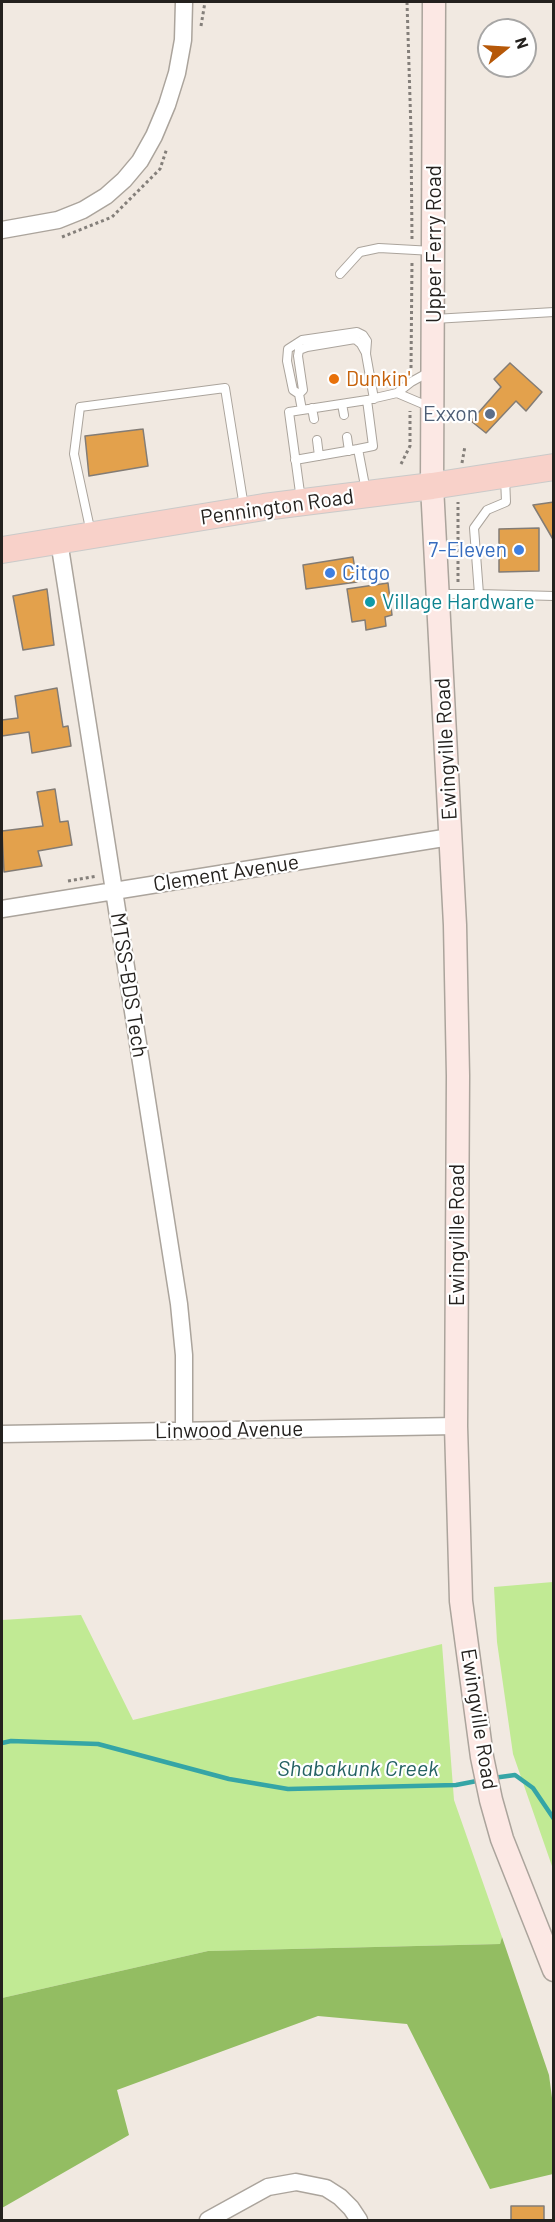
<!DOCTYPE html>
<style>
body{margin:0}
#map{position:relative;width:555px;height:2222px;overflow:hidden;background:#f1e9e1;font-family:Barlow,sans-serif}
canvas{display:block}
.frame{position:absolute;inset:0;border:3px solid #24211e;pointer-events:none}
.north{position:absolute;left:477px;top:18px;width:60px;height:60px;box-sizing:border-box;background:#fff;border:2px solid #a7a6a5;border-radius:50%;rotate:72deg;font-size:16px;font-weight:700;line-height:24px;text-align:center;color:#24211e}
.north::after{content:'';display:block;margin:auto;width:21px;height:27px;background:#b65808;clip-path:polygon(50% 0,100% 100%,50% 72%,0 100%)}
</style>
<div id="map">
<canvas width="555" height="2222"></canvas>
<div class="frame"></div>
<div class="north">N</div>
</div>
<script>
const g = document.querySelector('canvas').getContext('2d');
g.lineJoin = 'round';
function fill(path, color) { g.fillStyle = color; g.fill(path, 'evenodd'); }
const poly = rows => new Path2D(rows.map(r => 'M' + r).join(''));
function strokePath(path, color, width, dash) { g.strokeStyle = color; g.lineWidth = width; g.lineCap = dash ? 'butt' : 'round'; g.setLineDash(dash || []); g.stroke(path); }
function write(font, color, halo, rows, align = 'center') {
  g.font = font + ' Barlow,sans-serif'; g.lineWidth = 4.5; g.setLineDash([]); g.textBaseline = 'middle'; g.strokeStyle = halo; g.fillStyle = color; for (const [text, x, y, turn = 0] of rows) {
    g.save(); g.translate(x, y); g.rotate((+turn || 0) * Math.PI / 180); g.textAlign = isNaN(turn) ? turn : align; if (halo) g.strokeText(text, 0, 0); g.fillText(text, 0, 0); g.restore();
  }
}
fill(poly([
 [553,1582,553,1869,513,1754,497,1642,494,1587],
 [81,1615,133,1720,442,1644,454,1800,502,1937,500,1944,208,1951,2,1998,2,1620]
]), '#c1ea94');
fill(poly([
 [502,1937,549,2075,554,2113,553,2174,490,2189,407,2024,318,2016,117,2090,129,2135,2,2208,2,1998,208,1951,500,1944]
]), '#93bd62');
strokePath(poly([
 [2,1743,11,1741,98,1744,229,1779,288,1789,456,1785,482,1780],
 [493,1778,515,1775,533,1788,554,1819]
]), '#35a5a6', 4.5);
const building = poly([
 [510,363,542,392,526,411,516,401,486,433,471,421,501,387,494,379,510,363],
 [143,429,148,466,89,476,85,436,143,429],
 [554,502,554,541,533,505,554,502],
 [539,528,539,571,499,572,499,529,539,528],
 [353,557,357,582,306,589,303,565,353,557],
 [388,583,392,615,385,617,386,626,366,630,365,620,352,622,347,589,388,583],
 [47,589,54,645,23,650,13,596,47,589],
 [57,688,63,727,68,726,71,746,32,753,29,732,2,736,2,720,18,718,15,696,57,688],
 [55,789,60,822,68,821,72,845,38,851,42,866,4,872,2,831,43,826,37,792,55,789],
 [511,2206,544,2206,544,2220,511,2220,511,2206]
]);
fill(building, '#e3a14c');
strokePath(building, '#837c75', 1.5);
const service = poly([
 [340,274,360,252,379,248,433,251],
 [434,319,554,312],
 [397,393,430,407],
 [299,394,293,390,287,361,288,349,302,340,357,332,363,335,367,341,366,354,374,399],
 [371,399,397,393,411,382,431,371],
 [342,404,344,415],
 [312,408,314,419],
 [302,410,299,394,303,390,298,356,299,350,307,347,355,339,361,344,366,353],
 [347,437,349,451],
 [317,440,319,456],
 [295,460,358,449],
 [301,500,289,412,367,400,373,446,358,449,366,491],
 [91,533,74,454,80,407,225,388,244,507],
 [439,594,479,594,474,528,487,510,506,502,505,477],
 [479,594,554,596]
]);
const minor = poly([
 [2,230,58,220,83,210,106,196,124,180,140,161,154,136,167,105,177,73,183,40,184,2],
 [59,541,179,1304,184,1355,184,1430],
 [2,909,450,837],
 [2,1434,456,1426],
 [208,2220,268,2187,296,2182,326,2188,340,2197,351,2208,359,2220]
]);
const secondary = poly([
 [434,2,432,486,455,925,458,1076,456,1426,461,1601,482,1757,491,1800,502,1839,554,1970]
]);
const primary = poly([
 [2,550,264,507,432,486,554,467]
]);
strokePath(service, '#aba49c', 10);
strokePath(minor, '#aba49c', 19);
strokePath(secondary, '#aba49c', 25);
strokePath(primary, '#cacac9', 28);
strokePath(poly([
 [407,2,411,131,412,239],
 [201,26,205,2],
 [62,237,112,217,160,169,167,148],
 [411,368,412,261],
 [462,463,465,446],
 [401,464,410,446,410,411],
 [458,582,458,502],
 [68,881,97,876]
]), '#847f7a', 3, [3, 3]);
strokePath(service, '#fff', 8);
strokePath(minor, '#fff', 16);
strokePath(secondary, '#fce8e4', 22);
strokePath(primary, '#f8d1c9', 26);
for (const [x, y, r, color] of [
 [334,379,6,"#e8710a"],
 [490,414,6,"#5c6f8a"],
 [519,550,6,"#3f7fe0"],
 [330,573,6,"#3f7fe0"],
 [370,602,6,"#0f9aa8"]
]) { const dot = new Path2D(); dot.arc(x, y, r, 0, 2 * Math.PI); g.fillStyle = color; g.fill(dot); strokePath(dot, '#fff', 2); }
write('21px', '#24211e', '#fff', [
 ["Upper Ferry Road",434,244,-90],
 ["Pennington Road",277,507,-8],
 ["Ewingville Road",446,749,-93],
 ["Clement Avenue",226,873,-9],
 ["MTSS-BDS Tech",129,985,81],
 ["Ewingville Road",457,1235,-90],
 ["Linwood Avenue",229,1430,-1],
 ["Ewingville Road",479,1719,81]
]);
write('21px', '#c56008', '#fff', [
 ["Dunkin'",346,379]
], 'left');
write('21px', '#4e5e75', '#fff', [
 ["Exxon",478,414]
], 'right');
write('21px', '#366cbe', '#fff', [
 ["7-Eleven",507,550],
 ["Citgo",342,573,"left"]
], 'right');
write('21px', '#0d838f', '#fff', [
 ["Village Hardware",382,602]
], 'left');
write('italic 22px', '#246263', '#fff', [
 ["Shabakunk Creek",358,1769]
]);
</script>
